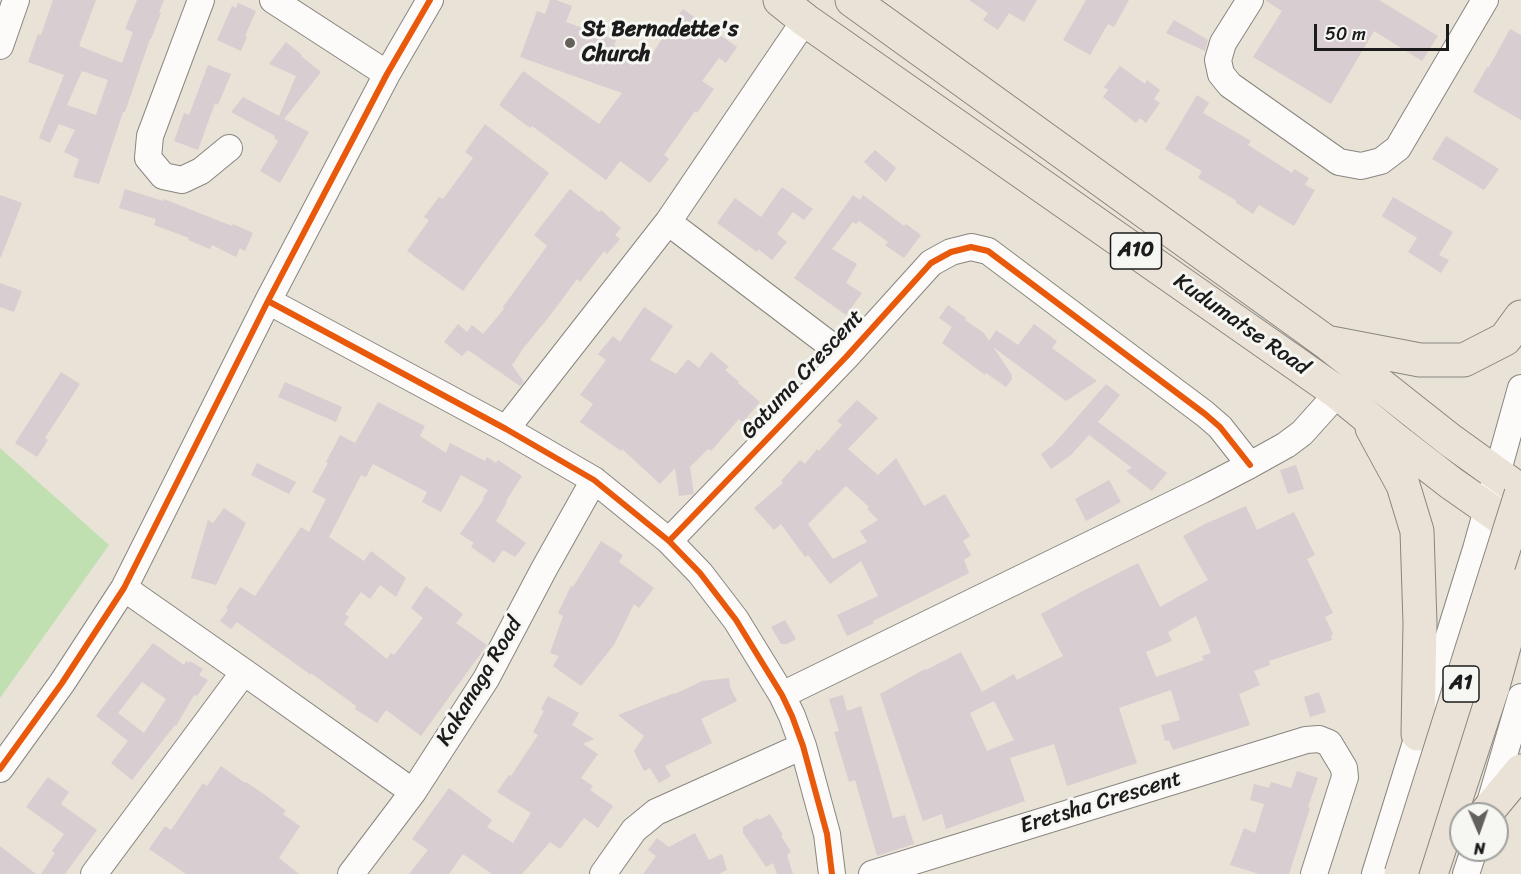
<!DOCTYPE html>
<style>
body{margin:0}
#map{position:relative;width:1521px;height:874px;overflow:hidden;background:#e9e2d6;font-family:Sriracha,sans-serif}
canvas{display:block}
.north{position:absolute;left:1449px;top:802px;width:60px;height:60px;box-sizing:border-box;background:#f6f6f2;border:2px solid #9f9f9c;border-radius:50%;rotate:178deg;font-size:16px;font-weight:700;line-height:24px;text-align:center;color:#1c1c1c}
.north::after{content:'';display:block;margin:auto;width:21px;height:27px;background:#64615d;clip-path:polygon(50% 0,100% 100%,50% 72%,0 100%)}
.scale{position:absolute;left:1314px;top:24px;width:135px;height:27px;box-sizing:border-box;border:3px solid #1c1c1c;border-top:0;padding-left:8px;font-size:18px;line-height:21px;white-space:nowrap;color:#1c1c1c;-webkit-text-stroke:4px #f6f6f2;paint-order:stroke}
</style>
<div id="map">
<canvas width="1521" height="874"></canvas>
<div class="north">N</div>
<div class="scale">50 m</div>
</div>
<script>
const g = document.querySelector('canvas').getContext('2d');
g.lineJoin = 'round';
function fill(path, color) { g.fillStyle = color; g.fill(path, 'evenodd'); }
const poly = rows => new Path2D(rows.map(r => 'M' + r).join(''));
function strokePath(path, color, width, dash) { g.strokeStyle = color; g.lineWidth = width; g.lineCap = dash ? 'butt' : 'round'; g.setLineDash(dash || []); g.stroke(path); }
function write(font, color, halo, rows, align = 'center') {
  g.font = font + ' Sriracha,sans-serif'; g.lineWidth = 6; g.setLineDash([]); g.textBaseline = 'middle'; g.strokeStyle = halo; g.fillStyle = color; for (const [text, x, y, turn = 0] of rows) {
    g.save(); g.translate(x, y); g.rotate((+turn || 0) * Math.PI / 180); g.textAlign = isNaN(turn) ? turn : align; if (halo) g.strokeText(text, 0, 0); g.fillText(text, 0, 0); g.restore();
  }
}
fill(poly([
 [0,448,109,545,0,698]
]), '#c0e0b2');
fill(poly([
 [53,0,96,0,79,46,122,63,133,32,125,29,137,0,164,0,159,12,161,13,151,39,150,39,125,112,123,112,99,184,73,177,79,159,64,152,75,130,59,124,50,143,39,138,64,75,28,62,38,34,41,35],
 [82,71,108,80,96,115,67,105],
 [550,0,556,0,572,6,566,22,616,40,614,46,645,58,647,54,651,56,665,34,683,9,737,47,726,63,719,58,702,81,714,89,697,113,695,111,664,155,669,159,650,183,620,161,606,180,532,126,530,128,499,105,523,71,599,124,622,93,520,57,537,11,545,14],
 [969,0,1037,0,1024,22,1009,13,998,30,983,20,988,13],
 [1086,0,1129,0,1114,27,1108,24,1090,55,1063,40],
 [1265,0,1379,0,1438,36,1422,61,1374,31,1331,104,1253,57,1282,11],
 [238,3,256,11,245,36,247,37,241,51,217,40,232,6,236,8],
 [1174,20,1208,40,1205,51,1166,33],
 [1510,29,1521,35,1521,120,1473,92,1487,67,1489,67],
 [286,42,302,55,301,56,321,72,284,119,309,132,280,183,260,171,278,141,274,138,275,136,231,112,243,97,279,116,296,76,269,64],
 [208,65,231,74,218,105,215,103,198,150,174,141,184,113,189,115],
 [1120,66,1145,84,1147,80,1160,90,1154,99,1160,103,1146,123,1140,118,1136,123,1103,97,1108,90,1104,87],
 [1197,95,1209,103,1203,113,1251,141,1248,145,1292,173,1294,169,1309,178,1305,185,1315,190,1294,226,1259,205,1253,214,1235,202,1237,201,1198,178,1202,171,1165,149],
 [485,124,549,173,463,291,407,251,429,220,424,217,439,197,443,199,473,158,465,152],
 [1446,136,1499,169,1484,190,1432,159],
 [875,150,896,168,886,182,864,162],
 [782,187,813,209,804,220,793,212,777,234,787,242,772,260,758,249,757,252,717,223,735,198,761,217],
 [125,189,163,201,164,199,232,226,233,224,253,233,245,251,240,248,236,257,212,245,210,249,188,240,189,238,154,225,156,219,119,208],
 [570,189,599,212,601,210,621,228,615,235,620,239,607,254,604,251,580,282,577,279,552,313,521,351,521,352,512,365,524,382,520,386,468,350,462,356,444,342,458,324,467,332,472,325,483,334,504,309,503,307,547,246,534,235],
 [0,195,22,203,1,257,0,257],
 [853,195,860,200,863,195,904,226,906,224,921,235,904,258,885,245,888,242,859,221,856,224,853,222,832,249,857,264,846,283,862,293,846,315,794,278],
 [1393,197,1453,232,1439,255,1449,260,1441,273,1408,252,1417,238,1382,216],
 [0,283,22,291,14,312,0,307],
 [948,305,966,318,965,320,984,333,989,341,996,330,1018,345,1034,324,1057,341,1052,348,1097,381,1066,401,993,347,1012,375,1012,379,1006,387,986,373,985,375,942,343,952,327,939,318],
 [644,307,673,326,650,360,676,374,688,359,699,368,711,352,729,367,725,370,739,382,738,383,760,402,743,422,739,419,711,451,708,449,690,467,694,494,679,496,675,468,660,484,622,449,621,451,580,422,593,404,580,395,606,360,598,354,613,336,620,342],
 [61,372,80,384,45,438,48,440,37,457,15,443],
 [285,382,342,407,336,422,278,397],
 [1106,384,1120,395,1098,422,1167,473,1152,491,1126,471,1132,468,1089,435,1071,455,1051,469,1041,454,1052,446],
 [857,400,878,418,848,449,878,475,896,458,924,506,945,494,970,536,963,541,971,555,964,560,969,573,873,621,874,623,847,636,837,615,878,596,861,561,830,584,808,555,805,557,781,524,774,530,754,508,783,483,781,481,800,460,805,464,817,449,819,451,842,425,837,421],
 [846,486,869,507,867,509,878,520,860,531,867,542,833,559,808,524],
 [378,402,425,426,420,436,446,453,450,443,485,461,487,457,496,463,498,460,522,476,506,501,507,502,496,521,526,543,515,557,503,550,494,563,471,547,474,543,460,534,484,499,483,498,488,490,461,475,441,512,422,502,427,492,373,464,366,477,361,475,329,537,364,561,371,551,406,578,396,597,380,585,370,599,361,592,345,614,349,617,344,624,387,659,391,653,394,655,423,618,411,608,426,586,463,614,456,623,487,645,421,736,386,710,377,723,355,709,356,706,311,673,311,675,237,622,231,629,220,621,228,610,226,608,240,587,255,596,301,527,309,532,326,499,312,492,328,463,326,462,340,435,355,443],
 [257,463,296,482,289,494,251,475],
 [1296,465,1304,489,1288,494,1280,470],
 [1109,480,1121,502,1086,521,1075,499],
 [1246,506,1257,530,1294,512,1315,555,1307,559,1333,613,1325,617,1333,634,1331,636,1332,640,1269,661,1270,665,1254,671,1260,685,1239,694,1250,725,1173,750,1169,740,1165,741,1161,725,1180,720,1171,690,1119,708,1137,763,1067,786,1054,744,1010,758,1025,801,946,829,942,814,923,821,880,694,925,669,926,670,961,652,982,692,1014,674,1017,680,1063,656,1041,614,1079,593,1138,563,1160,607,1208,580,1183,536,1205,524],
 [1196,616,1211,653,1202,656,1204,660,1156,677,1146,652,1172,641,1168,632],
 [994,701,1014,740,987,751,970,713],
 [224,508,246,523,216,585,191,578,208,520,213,523],
 [601,541,623,555,619,562,654,588,639,608,634,604,614,645,581,686,553,666,559,656,550,653,563,616,558,613,571,586,573,587],
 [785,620,796,639,787,644,781,644,771,627],
 [153,643,184,665,186,661,189,663,190,661,203,669,199,675,208,680,197,696,194,695,176,726,175,725,132,780,111,763,128,741,96,716],
 [142,682,166,699,144,733,118,713],
 [729,678,730,687,737,701,701,719,712,743,665,766,671,776,659,783,650,768,644,771,634,751,644,736,618,715,664,697,675,693,675,694,702,681],
 [1319,692,1326,712,1310,717,1304,697],
 [843,695,847,711,861,706,893,818,905,815,914,844,877,856,855,780,849,782,834,732,839,731,829,699],
 [548,696,579,713,572,725,594,739,583,744,598,754,581,778,593,786,590,790,613,806,598,828,584,818,560,849,550,842,522,874,492,874,463,854,449,874,409,874,428,850,412,839,449,788,492,820,487,827,513,843,531,813,497,792,509,775,511,776,538,735,533,732,544,711,541,709],
 [221,766,245,783,246,782,268,797,286,811,283,814,300,826,279,858,299,874,186,874,149,849,165,826,171,830,203,783,207,786],
 [1297,771,1318,778,1308,807,1310,808,1289,874,1259,874,1230,865,1244,828,1255,833,1264,804,1250,800,1254,784,1269,788,1271,782,1291,788],
 [48,777,69,792,61,804,97,830,65,874,41,874,55,853,52,851,64,834,26,807],
 [770,814,783,835,781,836,791,852,787,855,793,874,777,874,773,863,766,867,743,833,743,827,758,818,759,820],
 [695,833,709,860,722,854,727,870,719,874,643,874,656,856,648,850,657,838,669,847],
 [0,846,36,874,0,874]
]), '#d8cdd0');
const minor = poly([
 [201,0,150,136,148,158,163,176,182,180,201,171,229,148],
 [273,0,387,74],
 [1250,0,1223,43,1218,60,1221,74,1230,85,1339,162,1361,166,1381,161,1398,148,1485,0],
 [0,46,16,0],
 [668,222,846,357],
 [268,301,506,429,594,480,669,541,700,573,736,620,782,695,792,716,803,746,827,834,832,874],
 [506,429,668,222,805,20],
 [669,541,846,357,931,263,951,252,971,247,988,251,1205,414,1220,427,1250,465],
 [124,588,244,672,413,792],
 [782,695,1202,490,1250,465,1286,445,1302,433,1338,393],
 [0,769,62,683,124,588,268,301,387,74,430,0],
 [1490,803,1521,697],
 [94,874,244,672],
 [351,874,413,792,486,679,544,569,594,480],
 [603,874,634,830,656,812,803,746],
 [872,874,1306,740,1319,739,1329,743,1344,768,1345,777,1314,874],
 [1375,874,1476,549,1521,388],
 [1466,874,1474,850]
]);
const major = poly([
 [780,0,805,20,1338,393,1393,438,1451,483,1521,532],
 [852,0,1326,342,1450,440,1521,491],
 [1331,343,1420,360,1464,360,1505,339,1521,317],
 [1372,428,1403,485,1417,531,1420,623,1418,734],
 [1487,812,1521,771]
]);
const highway = poly([
 [1431,874,1493,686]
]);
strokePath(minor, '#898680', 28);
strokePath(major, '#898680', 35);
strokePath(highway, '#898680', 35);
strokePath(minor, '#fcfbf9', 26);
strokePath(major, '#ebe2d7', 33);
strokePath(highway, '#ebe2d7', 33);
const highwayBridge = poly([
 [1493,686,1521,585],
 [1401,874,1521,494]
]);
strokePath(highwayBridge, '#898680', 35, []);
strokePath(highwayBridge, '#ebe2d7', 33);
strokePath(poly([
 [268,301,506,429,594,480,669,541,700,573,736,620,782,695,792,716,803,746,827,834,832,874],
 [669,541,846,357,931,263,951,252,971,247,988,251,1205,414,1220,427,1250,465],
 [0,769,62,683,124,588,268,301,387,74,430,0]
]), '#e8590c', 6);
for (const [x, y, r, color] of [
 [570,43,6,"#64615d"]
]) { const dot = new Path2D(); dot.arc(x, y, r, 0, 2 * Math.PI); g.fillStyle = color; g.fill(dot); strokePath(dot, '#f6f6f2', 2); }
for (const [x, y, w] of [
 [1136,251,51],
 [1461,684,36]
]) { const box = new Path2D(); box.roundRect(x - w / 2, y - 18, w, 36, 4.5); g.fillStyle = '#f6f6f2'; g.fill(box); strokePath(box, '#1c1c1c', 1.5); }
write('bold 21px', '#1c1c1c', null, [
 ["A10",1136,251],
 ["A1",1461,684]
]);
write('bold 22px', '#1c1c1c', '#f6f6f2', [
 ["St Bernadette's",582,30],
 ["Church",582,55]
], 'left');
write('22px', '#1c1c1c', '#f6f6f2', [
 ["Kudumatse Road",1241,325,35],
 ["Gatuma Crescent",803,375,-47],
 ["Kakanaga Road",480,682,-59],
 ["Eretsha Crescent",1101,803,-17]
]);
</script>
